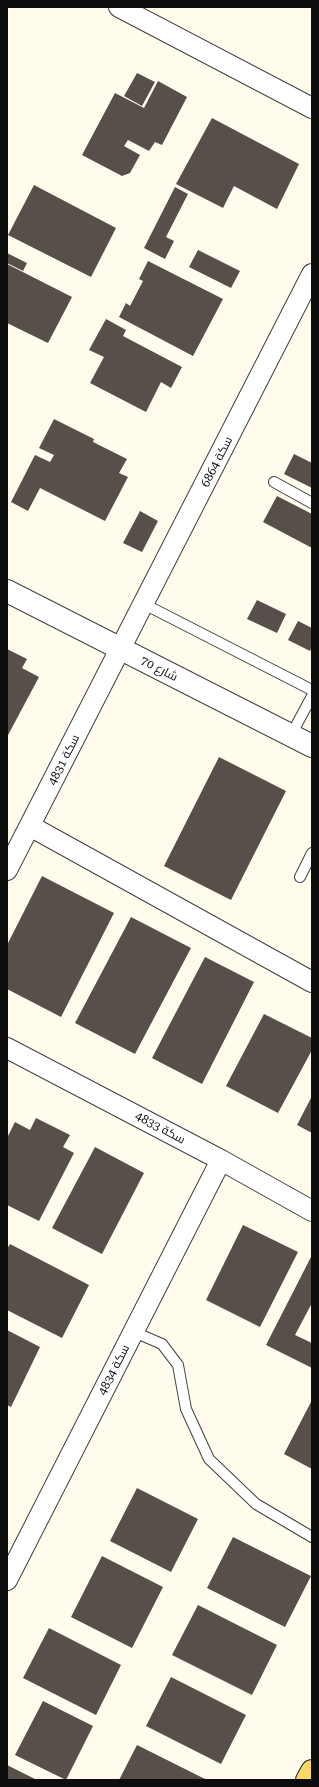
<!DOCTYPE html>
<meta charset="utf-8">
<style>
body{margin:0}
#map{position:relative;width:319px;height:1787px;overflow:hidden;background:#fffcee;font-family:"Roboto Serif",serif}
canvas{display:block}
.frame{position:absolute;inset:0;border:8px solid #0d0d0d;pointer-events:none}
</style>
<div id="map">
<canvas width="319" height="1787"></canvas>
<div class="frame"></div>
</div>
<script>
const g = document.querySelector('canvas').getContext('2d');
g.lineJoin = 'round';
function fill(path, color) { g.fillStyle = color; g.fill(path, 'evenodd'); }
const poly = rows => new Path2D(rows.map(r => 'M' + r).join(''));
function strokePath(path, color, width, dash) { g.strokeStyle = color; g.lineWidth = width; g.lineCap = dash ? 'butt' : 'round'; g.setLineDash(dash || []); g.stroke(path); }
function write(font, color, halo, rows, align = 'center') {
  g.font = font + ' "Roboto Serif",Cairo,serif'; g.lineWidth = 4; g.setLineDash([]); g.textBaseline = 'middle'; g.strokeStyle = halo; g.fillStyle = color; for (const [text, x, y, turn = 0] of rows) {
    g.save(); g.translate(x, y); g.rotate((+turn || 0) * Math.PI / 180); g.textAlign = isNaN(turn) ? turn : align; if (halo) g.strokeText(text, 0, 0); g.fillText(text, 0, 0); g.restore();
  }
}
fill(poly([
 [137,73,155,82,142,106,124,96],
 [158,81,187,97,162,145,155,142,149,151,128,140,124,146,140,155,130,173,122,176,82,155,115,93,144,108],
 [212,118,299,164,277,209,234,186,223,208,176,184],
 [34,185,116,228,91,277,8,235],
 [175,187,188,194,166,237,174,241,165,259,144,248],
 [198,250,240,271,231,288,189,267],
 [7,253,27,263,23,271,7,263],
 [148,261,223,299,193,356,119,317,126,303,130,306,143,281,139,279],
 [7,264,72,297,48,343,7,323],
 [106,319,126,330,123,336,182,367,171,388,161,382,146,412,90,383,104,357,89,350],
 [54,419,94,439,93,442,127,459,119,473,128,477,105,521,40,488,28,511,11,502,35,455,50,462,54,455,39,448],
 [294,454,312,463,312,488,284,474],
 [277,496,312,514,312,548,263,522],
 [140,511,158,521,142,552,123,543],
 [257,600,286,614,277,633,247,619],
 [298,621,312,628,312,647,310,651,288,640],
 [7,649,27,659,22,668,39,677,7,737],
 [219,757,286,791,231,900,164,866],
 [42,876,114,913,61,1017,7,989,7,945],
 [131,917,191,948,135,1054,75,1023],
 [205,957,254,982,202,1084,152,1058],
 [264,1014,312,1038,312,1050,278,1113,226,1086],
 [312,1096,312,1133,297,1125],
 [36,1118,70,1135,63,1147,74,1153,39,1221,7,1205,7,1138,15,1122,30,1130],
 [95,1147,144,1173,102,1254,52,1228],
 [243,1225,298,1252,260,1327,206,1300],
 [10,1244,89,1285,62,1338,7,1310,7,1249],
 [312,1255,312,1303,295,1335,312,1343,312,1368,266,1345],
 [7,1330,40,1347,11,1407,7,1405],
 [312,1400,312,1469,284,1454],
 [137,1488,198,1519,171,1572,110,1541],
 [233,1537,311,1576,285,1627,207,1588],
 [102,1556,163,1587,132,1648,71,1617],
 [198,1605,277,1645,252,1695,172,1655],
 [49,1628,121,1665,96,1715,23,1678],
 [171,1677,246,1715,221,1764,146,1726],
 [43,1701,93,1726,66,1780,15,1755],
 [137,1745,207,1780,119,1780],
 [7,1765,37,1780,7,1780]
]), '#564f4a');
const service = poly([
 [274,482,312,503],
 [144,604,312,690],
 [291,735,312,696],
 [300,877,312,853],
 [134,1332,162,1344,178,1365,186,1409,209,1459,256,1504,312,1537]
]);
const minor = poly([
 [119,7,312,108],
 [30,826,312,982],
 [7,870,312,274],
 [7,1048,221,1160,312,1211],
 [7,1580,221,1160]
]);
const tertiary = poly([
 [7,591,312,746]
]);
const primary = poly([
 [307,1780,312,1771]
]);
strokePath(service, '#404040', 12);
strokePath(minor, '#404040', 22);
strokePath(tertiary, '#404040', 24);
strokePath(primary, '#1e1e1e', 24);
strokePath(service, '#fff', 10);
strokePath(minor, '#fff', 20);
strokePath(tertiary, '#fff', 22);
strokePath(primary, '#f9d764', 22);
write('12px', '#0d0d0d', '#fff', [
 ["سكة 6864",217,462,-63],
 ["شارع 70",159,669,27],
 ["سكة 4831",64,760,-63],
 ["سكة 4833",160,1128,28],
 ["سكة 4834",114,1370,-63]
]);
</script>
